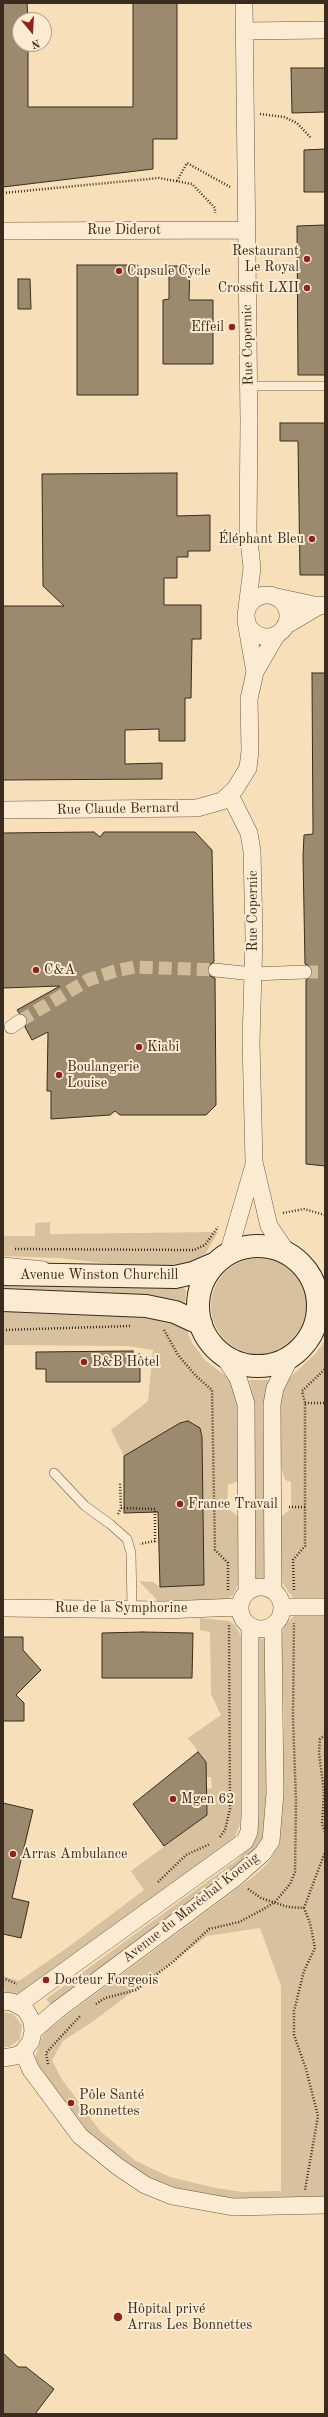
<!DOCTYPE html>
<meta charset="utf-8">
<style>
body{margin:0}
#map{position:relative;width:328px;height:2417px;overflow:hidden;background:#f7e0b9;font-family:"Old Standard TT",serif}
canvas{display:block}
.frame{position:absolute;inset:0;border:4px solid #392c1e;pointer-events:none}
.north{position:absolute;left:12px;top:12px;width:40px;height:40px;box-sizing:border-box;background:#faebd2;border:1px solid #ad9f8a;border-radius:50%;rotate:162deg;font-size:11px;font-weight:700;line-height:16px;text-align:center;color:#392c1e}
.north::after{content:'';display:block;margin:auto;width:14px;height:18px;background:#8f2418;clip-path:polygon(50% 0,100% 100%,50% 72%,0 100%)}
</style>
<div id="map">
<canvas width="328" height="2417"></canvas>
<div class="frame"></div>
<div class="north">N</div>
</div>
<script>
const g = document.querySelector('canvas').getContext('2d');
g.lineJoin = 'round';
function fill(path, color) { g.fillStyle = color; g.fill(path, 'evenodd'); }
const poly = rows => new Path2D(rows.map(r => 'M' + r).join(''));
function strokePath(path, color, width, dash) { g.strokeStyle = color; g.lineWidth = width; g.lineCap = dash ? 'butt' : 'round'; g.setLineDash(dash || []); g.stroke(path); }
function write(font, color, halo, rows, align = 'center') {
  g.font = font + ' "Old Standard TT",serif'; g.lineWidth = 4; g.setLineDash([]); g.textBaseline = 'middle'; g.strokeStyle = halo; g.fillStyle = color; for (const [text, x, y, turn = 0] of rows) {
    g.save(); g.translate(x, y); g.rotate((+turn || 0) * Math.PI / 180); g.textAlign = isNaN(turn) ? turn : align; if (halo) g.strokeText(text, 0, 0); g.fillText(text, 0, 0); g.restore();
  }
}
fill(poly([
 [50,1222,50,1234,218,1232,206,1253,186,1265,162,1269,58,1258,3,1256,3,1236,35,1236,35,1223],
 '211 1306a48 48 0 1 1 96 0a48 48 0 1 1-96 0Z',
 [3,1283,183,1287,186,1290,185,1304,182,1306,156,1297,111,1293,3,1291],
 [3,1308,159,1315,185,1326,192,1343,206,1361,227,1377,235,1387,240,1396,239,1481,228,1485,227,1508,240,1518,240,1581,233,1595,224,1601,158,1601,139,1581,153,1582,160,1587,204,1585,202,1437,200,1428,188,1421,180,1423,124,1456,111,1430,148,1401,153,1350,127,1346,3,1345],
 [325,1341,325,1599,294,1599,281,1581,279,1519,291,1508,291,1482,285,1480,281,1466,278,1429,281,1401,285,1382,315,1354],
 [249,1380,270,1380,265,1580,255,1579,254,1401],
 [325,1615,325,2205,198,2202,117,2166,31,2070,42,2037,47,2030,254,1876,269,1862,280,1843,284,1725,281,1634,287,1623,294,1616],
 [260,1928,281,1986,281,2191,242,2192,216,2188,170,2177,136,2161,100,2131,61,2078,52,2060,63,2041,92,2022,207,1936],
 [200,1618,229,1621,235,1625,241,1636,243,1800,240,1824,235,1837,71,1961,67,1959,20,1994,5,1993,3,1976,19,1981,67,1948,144,1890,131,1871,207,1815,206,1789,212,1788,211,1777,206,1777,206,1762,188,1738,221,1715,211,1694,210,1632,200,1630],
 [256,1638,266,1639,268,1822,259,1850,52,2006,46,1999,238,1859,253,1842],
 [3,2012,13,2014,22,2025,20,2039,9,2047,3,2047]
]), '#d7c19f');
const building = poly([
 [3,3,27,3,28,20,20,20,20,44,28,44,28,107,133,107,133,3,177,3,177,139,153,139,153,169,3,187,3,3],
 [291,68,325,68,325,112,292,113,291,68],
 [325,149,325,192,304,192,304,150,325,149],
 [325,225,325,375,298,375,297,226,325,225],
 [77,265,138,265,138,395,77,395,77,265],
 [169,266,190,266,189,300,213,300,213,364,163,364,163,300,169,299,169,266],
 [18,279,30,279,31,309,18,309,18,279],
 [280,423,325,423,325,575,300,575,298,441,280,441,280,423],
 [177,473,177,516,210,515,210,551,188,551,188,557,177,557,177,578,164,578,164,605,201,605,201,639,192,639,191,698,185,698,185,741,159,741,159,729,125,730,125,764,162,763,162,779,3,780,3,606,64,606,43,586,42,474,177,473],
 [312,673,325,673,325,1166,306,1164,306,980,312,976,313,972,312,967,305,964,303,856,304,835,313,834,312,673],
 [94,832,100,837,104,832,195,832,212,850,214,962,209,965,207,970,210,976,215,978,216,1105,206,1115,120,1115,115,1111,110,1115,51,1119,51,1091,47,1091,48,1032,32,1040,25,1027,27,1017,19,1013,17,1010,60,986,3,988,3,833,94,832],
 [133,1351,133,1354,140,1354,140,1382,46,1382,46,1369,36,1369,36,1352,133,1351],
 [188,1421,200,1428,202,1437,204,1585,160,1587,158,1512,124,1513,124,1456,180,1423,188,1421],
 [143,1632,193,1633,192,1678,102,1678,102,1633,143,1632],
 [3,1637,23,1637,23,1650,41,1670,16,1695,24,1703,24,1721,3,1721,3,1637],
 [198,1752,206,1762,207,1815,164,1846,133,1804,198,1752],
 [3,1803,33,1810,12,1898,29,1902,21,1938,3,1934,3,1803],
 [3,2353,18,2367,26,2367,54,2389,35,2414,3,2414,3,2353]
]);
fill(building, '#9c8a6f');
strokePath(building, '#392c1e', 1);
strokePath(poly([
 [305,972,325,972],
 [20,1021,88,980,115,971,135,967,215,970]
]), '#d1bc9a', 13, [13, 6]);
const service = poly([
 [249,386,325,386],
 [3,1262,44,1266],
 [54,1473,85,1506,110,1524,127,1539,131,1553,132,1608]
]);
const pedestrian = poly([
 [215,970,253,974,305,972],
 [11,1027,20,1021]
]);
const minor = poly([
 [244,3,249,422,248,531,252,568,247,608],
 [244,31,325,30],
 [3,231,246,230],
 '246 616a21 21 0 1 1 42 0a21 21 0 1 1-42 0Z',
 [277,597,319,606,325,605],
 [246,621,255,672],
 [285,626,319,606],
 [230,795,249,833,252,851,254,937,251,1042,254,1162,269,1226,288,1254],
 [3,810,197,808,222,801,235,789,248,768,250,751,249,699,255,672,277,634],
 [228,1254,254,1165],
 [222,1354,238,1378,246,1404,247,1592],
 '240 1608a21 21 0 1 1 42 0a21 21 0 1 1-42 0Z',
 [273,1591,272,1404,275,1388,291,1356],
 [282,1607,325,1607],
 [3,1608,164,1610,239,1607],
 [3,2001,12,2002,25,2009,32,2021,33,2031,31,2041,23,2052,15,2056,3,2058],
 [19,2004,245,1841,249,1832,250,1816,250,1627],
 [33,2031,56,2011,235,1878,263,1853,271,1841,275,1793,273,1626],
 [23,2052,31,2070,80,2136,117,2166,145,2185,172,2196,233,2207,325,2205]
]);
const secondary = poly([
 '198 1306a60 60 0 1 1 120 0a60 60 0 1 1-120 0Z',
 [3,1274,175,1277,193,1273,216,1263],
 [3,1300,146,1306,175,1312,201,1324]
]);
strokePath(service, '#685945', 10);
strokePath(pedestrian, '#685945', 14);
strokePath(minor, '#685945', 18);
strokePath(secondary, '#392c1e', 24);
strokePath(poly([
 [260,114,284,117,297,123,311,138],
 [177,181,187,163,230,187],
 [3,193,159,178,192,184,215,208,215,213],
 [283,1213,304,1209,325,1215],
 [15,1249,194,1250,205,1245,218,1227],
 [3,1330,130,1326],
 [164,1330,178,1355,196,1376,212,1390,215,1550,228,1563,228,1592],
 [305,1403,325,1403],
 [289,1507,306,1507],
 [121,1508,155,1509,155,1541,140,1544],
 [118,1514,121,1508,120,1483],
 [294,1590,293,1560,305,1546,305,1403,302,1391,325,1369],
 [325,1735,320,1739,319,1753,324,1792,322,1824,325,1832],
 [220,1837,225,1830,230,1809,229,1624],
 [158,1882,186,1855,210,1844],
 [248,1889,261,1898,288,1907,304,1908,310,1923,315,1948,304,1971,294,2011,294,2035,306,2069,318,2116,305,2190],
 [304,1908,325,1852],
 [3,1978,17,1984],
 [96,2004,105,1998,136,1990,173,1962,209,1929,239,1922,262,1910,275,1902,290,1884,295,1872,296,1801,293,1718,294,1623],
 [48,2064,46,2053,81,2015]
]), '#392c1e', 2.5, [1, 2]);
strokePath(service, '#faebd2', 9);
strokePath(pedestrian, '#faebd2', 13);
strokePath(minor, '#faebd2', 17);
strokePath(secondary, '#faebd2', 22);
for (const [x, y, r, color] of [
 [307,259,4,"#8f2418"],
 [119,271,4,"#8f2418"],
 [307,288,4,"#8f2418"],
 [232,327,4,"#8f2418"],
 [312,539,4,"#8f2418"],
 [36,970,4,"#8f2418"],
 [139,1047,4,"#8f2418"],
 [59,1075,4,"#8f2418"],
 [84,1362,4,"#8f2418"],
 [180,1504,4,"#8f2418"],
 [173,1799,4,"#8f2418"],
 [13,1854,4,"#8f2418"],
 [46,1980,4,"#8f2418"],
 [71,2103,4,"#8f2418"],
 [118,2317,5,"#8f2418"]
]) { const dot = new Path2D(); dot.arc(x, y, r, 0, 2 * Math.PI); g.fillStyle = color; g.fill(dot); strokePath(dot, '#faebd2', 1.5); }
write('14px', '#392c1e', '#faebd2', [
 ["Rue Diderot",124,230],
 ["Rue Copernic",248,345,-91],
 ["Rue Claude Bernard",118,809,-1],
 ["Rue Copernic",253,911,-90],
 ["Avenue Winston Churchill",99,1275],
 ["Rue de la Symphorine",121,1608],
 ["Avenue du Maréchal Koenig",191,1908,-38]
]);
write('14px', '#392c1e', '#faebd2', [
 ["Restaurant",299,251,"right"],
 ["Le Royal",299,267,"right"],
 ["Capsule Cycle",127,271],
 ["Crossfit LXII",299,288,"right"],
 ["Effeil",224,327,"right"],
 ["Éléphant Bleu",304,539,"right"],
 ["C&A",44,970],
 ["Kiabi",147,1047],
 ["Boulangerie",67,1067],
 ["Louise",67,1083],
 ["B&B Hôtel",92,1362],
 ["France Travail",188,1504],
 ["Mgen 62",181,1799],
 ["Arras Ambulance",21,1854],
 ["Docteur Forgeois",54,1980],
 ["Pôle Santé",79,2095],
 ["Bonnettes",79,2111],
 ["Hôpital privé",127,2309],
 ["Arras Les Bonnettes",127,2325]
], 'left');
</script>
